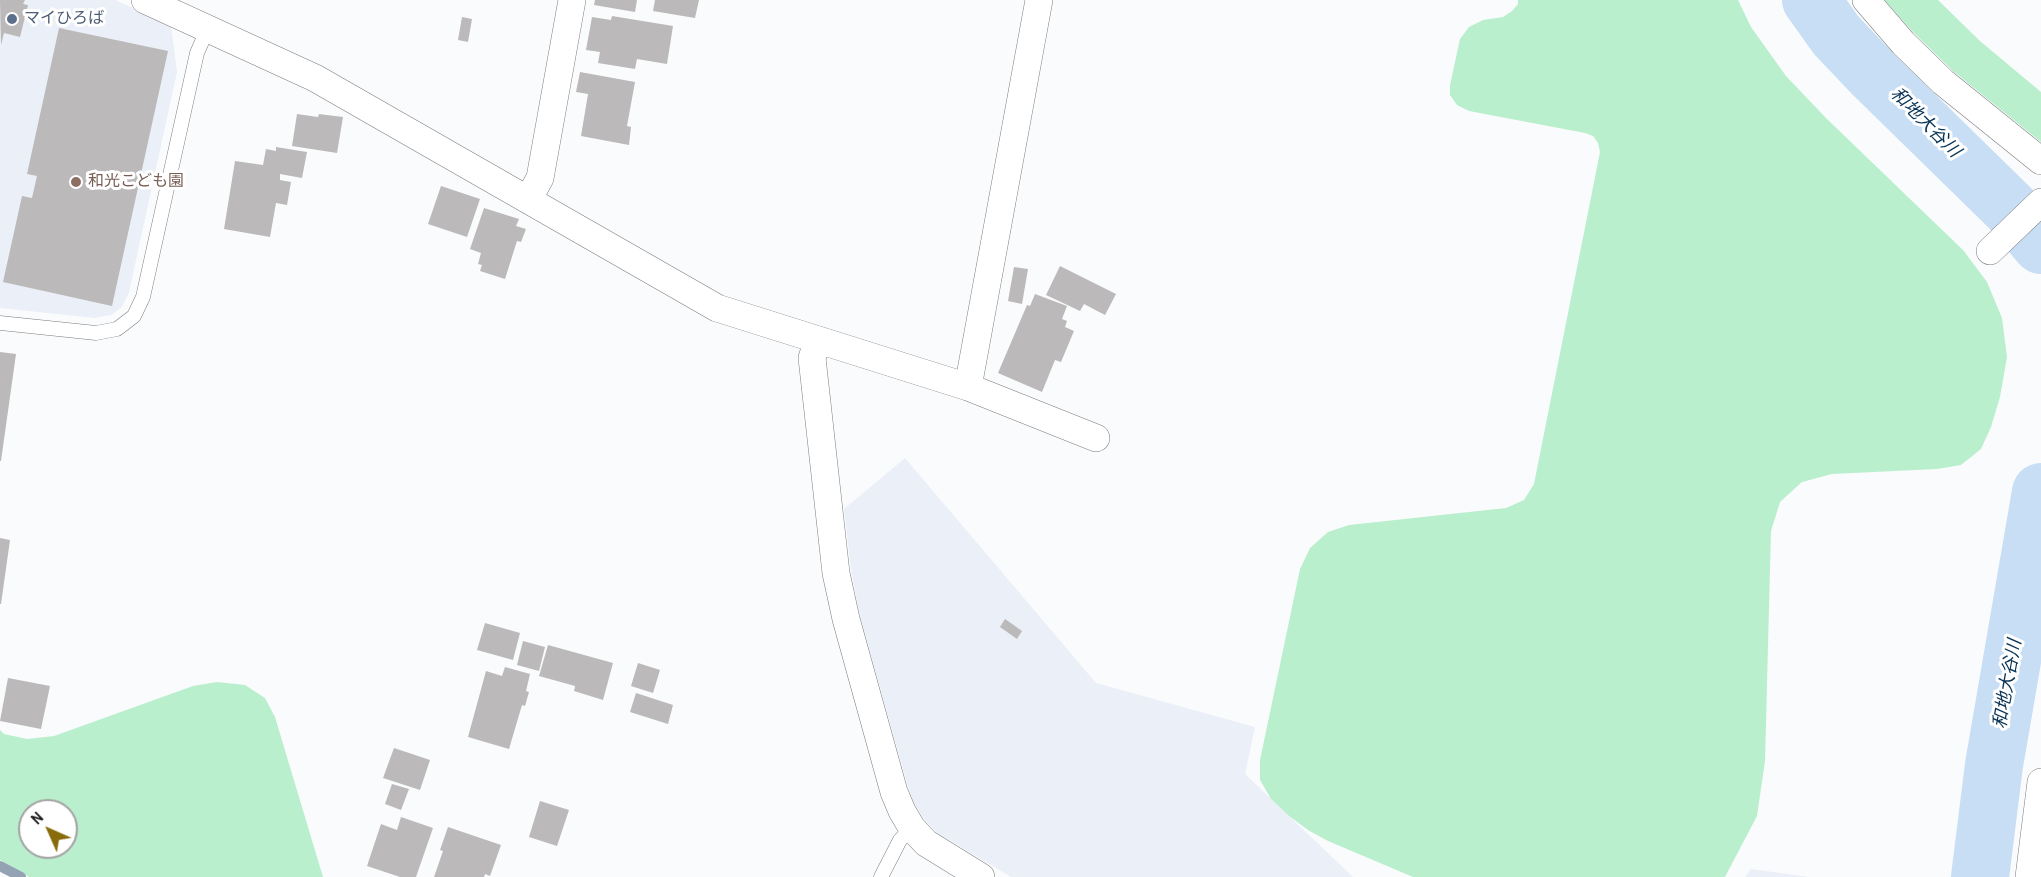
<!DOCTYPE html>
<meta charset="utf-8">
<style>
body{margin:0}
#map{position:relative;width:2041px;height:877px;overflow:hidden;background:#fafbfd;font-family:"Archivo Narrow",sans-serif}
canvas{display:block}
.north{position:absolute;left:18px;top:799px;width:60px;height:60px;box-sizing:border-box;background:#fff;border:2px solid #a3a3a3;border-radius:50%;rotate:315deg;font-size:16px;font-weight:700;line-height:24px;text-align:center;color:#181819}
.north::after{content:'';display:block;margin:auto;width:21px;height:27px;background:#886c0b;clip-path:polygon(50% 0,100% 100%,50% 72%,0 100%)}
</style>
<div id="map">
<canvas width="2041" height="877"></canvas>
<div class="north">N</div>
</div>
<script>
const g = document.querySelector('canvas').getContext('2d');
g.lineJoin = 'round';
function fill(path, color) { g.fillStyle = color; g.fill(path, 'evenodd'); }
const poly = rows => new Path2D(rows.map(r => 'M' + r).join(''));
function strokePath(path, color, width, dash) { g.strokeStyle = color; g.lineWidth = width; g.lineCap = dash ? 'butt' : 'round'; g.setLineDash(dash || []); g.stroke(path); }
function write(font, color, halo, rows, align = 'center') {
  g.font = font + ' "Archivo Narrow","Noto Sans JP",sans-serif'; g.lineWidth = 6; g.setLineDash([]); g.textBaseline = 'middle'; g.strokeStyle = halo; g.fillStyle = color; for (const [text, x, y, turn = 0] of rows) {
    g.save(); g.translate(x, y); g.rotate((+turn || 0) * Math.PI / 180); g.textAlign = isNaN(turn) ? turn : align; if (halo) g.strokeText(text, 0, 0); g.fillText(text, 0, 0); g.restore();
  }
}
fill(poly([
 [0,0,115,0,171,25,177,72,129,292,122,307,111,315,95,318,0,308],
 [905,458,1096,683,1255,727,1245,774,1353,877,1011,877,936,832,924,819,914,804,908,787,860,616,851,570,844,509],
 [1751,869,1809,877,1745,877]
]), '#ebeff7');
fill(poly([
 [1518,0,1738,0,1751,27,1786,76,1827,119,1963,250,1987,282,2002,318,2007,357,2000,397,1991,427,1981,449,1961,465,1937,469,1832,474,1802,482,1780,502,1771,531,1765,761,1757,816,1725,877,1413,877,1328,841,1308,830,1289,816,1271,799,1260,780,1260,760,1300,569,1310,548,1328,532,1349,525,1506,508,1524,500,1534,484,1600,152,1598,143,1593,136,1585,133,1469,111,1457,105,1450,95,1450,85,1460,39,1469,27,1483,20,1503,17,1512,11,1518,4],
 [1884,0,1938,0,1980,41,2041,92,2041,142,1953,71,1914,33],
 [217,682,245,685,265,698,275,717,323,877,29,877,0,860,0,730,4,734,27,739,54,736,193,686],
 [30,811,66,811,66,847,30,847]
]), '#baefce');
strokePath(poly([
 [2010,208,2024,196],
 [0,866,21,877]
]), '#93a3b3', 10);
strokePath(poly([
 [1811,0,1836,35,1873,74,2010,208,2041,245],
 [1980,877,1994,765,2041,492]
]), '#c8def5', 58);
fill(poly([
 [0,0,25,0,23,4,28,5,20,37,4,33,1,45],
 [595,0,637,0,635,12,594,5],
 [655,0,699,0,695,18,653,11],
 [612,16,673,26,667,64,637,59,635,69,598,63,600,52,586,50,592,17,611,20],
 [462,17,472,19,468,42,458,40],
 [59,28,168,51,112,306,3,282,22,196,32,198,37,176,27,174],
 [580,72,635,82,627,126,631,127,629,145,581,136,588,94,576,92],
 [297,114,318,117,319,114,343,117,337,153,292,146],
 [276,147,307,152,302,178,280,174,280,180,291,182,287,205,276,203,270,237,224,229,235,161,263,165,266,149,276,151],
 [441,186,480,199,467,237,428,224],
 [484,208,519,219,516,226,526,229,521,242,517,241,505,279,480,271,482,265,478,264,481,253,470,249],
 [1060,266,1116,294,1105,315,1084,304,1080,311,1046,295],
 [1014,267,1028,269,1022,304,1008,301],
 [1035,294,1067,306,1062,319,1067,321,1065,327,1074,331,1061,362,1055,360,1042,392,998,373,1027,305,1030,306],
 [0,352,16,354,1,461,0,461],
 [0,538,10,540,1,604,0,604],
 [1005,619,1022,631,1017,639,1000,627],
 [485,623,520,633,513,660,477,650],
 [523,641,545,647,539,671,517,665],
 [548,645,613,663,603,700,574,691,575,686,539,676],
 [638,663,660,670,653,693,631,686],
 [505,667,530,674,526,691,529,692,525,706,522,705,509,749,468,737,486,671,502,676],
 [8,678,50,686,41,729,0,721],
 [636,693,673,705,668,724,630,712],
 [394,748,430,760,420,790,383,778],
 [392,784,409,789,401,810,385,804],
 [540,801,569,810,557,846,529,837],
 [401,817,433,828,416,877,400,877,367,866,381,824,397,830],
 [448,827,501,845,490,876,485,874,484,877,434,877,443,851,440,850]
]), '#bbb9b9');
const lane = poly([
 [0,323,96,333,117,329,134,316,143,297,197,53,208,28],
 [881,877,900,840,912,828]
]);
const street = poly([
 [145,0,315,78,717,308,968,387,1096,438],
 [1866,0,1903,43,1943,82,2041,161],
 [528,200,540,178,572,0],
 [1990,251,2041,202],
 [818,340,812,358,836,573,846,619,894,792,902,811,912,828,926,843,981,877],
 [968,387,1039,0],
 [2029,877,2041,782]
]);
strokePath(lane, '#7c7c7e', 15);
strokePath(street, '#7c7c7e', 28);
strokePath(lane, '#fff', 14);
strokePath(street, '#fff', 27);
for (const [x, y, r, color] of [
 [12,19,6,"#5c6f8a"],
 [76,182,6,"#8d6e63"]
]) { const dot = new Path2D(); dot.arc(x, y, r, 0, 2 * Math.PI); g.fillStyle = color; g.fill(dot); strokePath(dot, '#fff', 2); }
write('16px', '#4e5e75', '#fff', [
 ["マイひろば",24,19]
], 'left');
write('16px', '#785e54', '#fff', [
 ["和光こども園",88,182]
], 'left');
write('italic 18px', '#093356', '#fff', [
 ["和地大谷川",1925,123,45],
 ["和地大谷川",2008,684,-80]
]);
</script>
